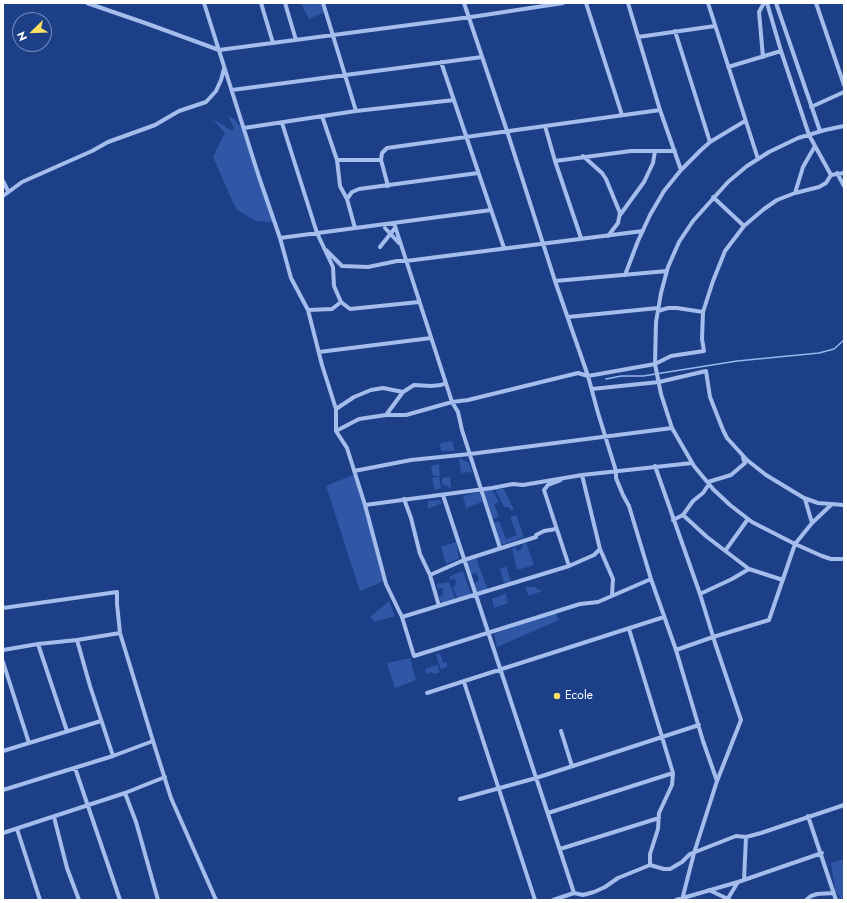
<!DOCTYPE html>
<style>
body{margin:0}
#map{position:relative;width:847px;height:903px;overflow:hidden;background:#1c3f88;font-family:Jost,sans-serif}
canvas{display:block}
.frame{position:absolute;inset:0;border:4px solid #fff;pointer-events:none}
.north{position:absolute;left:12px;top:12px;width:40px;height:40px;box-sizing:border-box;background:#1c3f88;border:1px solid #778cb8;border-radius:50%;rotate:247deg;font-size:11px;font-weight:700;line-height:16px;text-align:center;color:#fff}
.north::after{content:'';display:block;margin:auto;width:14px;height:18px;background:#fde062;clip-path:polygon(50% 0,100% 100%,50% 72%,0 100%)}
</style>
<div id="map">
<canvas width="847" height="903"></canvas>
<div class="frame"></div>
<div class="north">N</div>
</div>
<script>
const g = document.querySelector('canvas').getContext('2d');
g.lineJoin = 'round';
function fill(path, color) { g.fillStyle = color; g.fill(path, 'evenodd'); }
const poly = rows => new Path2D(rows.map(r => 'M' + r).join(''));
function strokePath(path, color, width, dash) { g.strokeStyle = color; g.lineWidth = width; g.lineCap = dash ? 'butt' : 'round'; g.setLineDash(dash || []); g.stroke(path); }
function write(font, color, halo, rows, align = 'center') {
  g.font = font + ' Jost,sans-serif'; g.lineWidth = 3; g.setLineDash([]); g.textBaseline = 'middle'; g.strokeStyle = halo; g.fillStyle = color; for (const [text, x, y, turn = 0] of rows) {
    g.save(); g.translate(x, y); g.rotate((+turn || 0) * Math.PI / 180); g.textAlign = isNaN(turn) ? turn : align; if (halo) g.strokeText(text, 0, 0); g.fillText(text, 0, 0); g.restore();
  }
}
fill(poly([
 [301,3,322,3,325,12,309,19],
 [228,116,234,119,241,127,273,222,256,221,236,209,213,157,225,133,213,119,233,131,234,128],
 [452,441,455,451,441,451,440,443],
 [459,458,469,463,472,472,461,473],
 [439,464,440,476,433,476,431,466],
 [355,474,384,581,360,591,326,486],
 [439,476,441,488,435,490,432,478],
 [450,477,451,488,442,484,442,478],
 [495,489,504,489,514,510,512,511,508,507,504,507],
 [492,490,499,502,494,504,499,517,493,519,484,491],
 [480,492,482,502,466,508,463,496],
 [439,500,442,503,428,509,428,501],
 [516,515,524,537,501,545,494,523,499,521,506,539,517,535,510,517],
 [456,542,459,559,446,564,441,547],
 [526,543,534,565,517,570,512,549,515,547,517,551,522,549,523,544],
 [476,558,488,590,478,593,474,584,479,580,476,573,470,575,467,561],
 [506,566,511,582,504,583,500,569],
 [463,571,471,595,458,599,453,588,456,584,455,578,451,580,449,577],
 [449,582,456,600,442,604,439,597,443,594,443,588,438,589,436,584],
 [525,587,534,587,542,591,529,596],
 [506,593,508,603,494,608,492,599],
 [389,601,395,616,374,622,370,617],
 [555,612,559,620,497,647,494,634],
 [440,653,443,663,447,662,447,667,441,669,436,655],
 [410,658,416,680,395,688,387,663],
 [437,665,440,672,434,674,432,672,427,674,425,669],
 [844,859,844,900,832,900,836,897,841,899,835,890,831,863]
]), '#2f57a6');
strokePath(poly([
 [606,379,621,376,643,376,737,361,819,353,834,349,844,340]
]), '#98b7ee', 1.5);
strokePath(poly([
 [87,3,148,24,219,50,478,16,563,3],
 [204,3,259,177,280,238,291,278,308,310,322,365,336,409,336,431,347,448,365,505,386,584,402,617,414,656,580,604,598,602,651,579],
 [261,3,273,43],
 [285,3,296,40],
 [323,3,356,111],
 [464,3,507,131,555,281,588,376,598,413,616,471,616,478,623,495,629,506,651,579,676,650,703,741,717,781],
 [586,3,622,115],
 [628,3,660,110,681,170],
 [708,3,758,159],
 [767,3,781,51,809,135,831,175],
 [776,3,820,131],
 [816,3,844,85],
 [675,31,710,142],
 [638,37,715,26],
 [763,57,759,12,764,3],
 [441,62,504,248],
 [728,67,781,51],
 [232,90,482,57],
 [811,107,844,92],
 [322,116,337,160,340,186,347,199,355,228],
 [282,123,317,233,333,267,334,286,341,302],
 [545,126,555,161,581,238],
 [844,126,825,130,798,138,769,152,747,166,728,182,693,221,679,242,668,267,661,293,656,322,655,364,661,394,672,428,694,466,713,489,730,505,752,522,795,544,822,556,831,559,844,559],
 [244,128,356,111,454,100],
 [583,156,602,173,606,179,620,213,618,223,608,236],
 [337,160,381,160],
 [555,161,631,151,675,151],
 [837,173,844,186],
 [3,181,8,191],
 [388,186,381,160,382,153,387,148,660,110],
 [795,193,803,167,815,146],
 [3,196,22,182,92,151,108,142,155,125,179,111,206,102,216,91,221,80,224,69],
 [713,197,744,226],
 [347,199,352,192,359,189,478,173],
 [620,215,644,182,653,163,655,151],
 [394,223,452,402,458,412,462,430,500,548],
 [385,228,399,243],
 [280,238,491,210],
 [380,247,395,228],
 [326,250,342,266,368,267,397,261,406,261,643,231],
 [625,275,638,241,650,215,664,191,681,170,701,150,710,142,745,121],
 [555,281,667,271],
 [308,310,332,309,341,302,350,309,419,302],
 [658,311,668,308,677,308,703,312],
 [568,317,658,308],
 [319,352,431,338],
 [592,389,659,382,706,371,710,397,723,430,727,438,747,460,766,475,804,498,818,503,844,505],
 [336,409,354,397,371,390,383,388,403,392],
 [386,415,403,392,414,385,431,386,441,385,446,383],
 [336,431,359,419,386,415,406,415,452,402,468,400,578,373,588,376,655,364,671,356,704,351,702,339,703,312,713,281,725,251,744,226,764,209,777,200,795,193,819,187,826,183,831,175,844,173],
 [655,466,700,594,715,643,741,720,717,781,694,853,682,900],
 [354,471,411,460,470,454,672,428],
 [582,475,600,549,613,579,612,595],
 [561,480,548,485,544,490,569,566],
 [708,482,731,475,745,463,743,458],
 [443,495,574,893],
 [404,499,411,518,420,554,430,575,439,606],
 [805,499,812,523],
 [365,505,492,488,513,484,523,485,582,475,692,463],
 [683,515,707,537,749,569,783,580],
 [673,520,683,515,693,501,703,493,709,484],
 [725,551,748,519],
 [430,575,464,560,536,537,536,535,544,531,556,529],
 [700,594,732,579,749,569],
 [3,608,117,592,117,604,120,633,153,741,171,798,216,900],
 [402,617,569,566,594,555,600,549],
 [629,629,673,773,672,785,659,813,658,829,650,854,650,865],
 [77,640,90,686,113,756],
 [38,644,67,731],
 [3,650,38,644,77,640,120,633],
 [676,650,713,637,769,620,795,544,812,523,832,504],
 [3,662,29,743],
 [464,682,535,900],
 [427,693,664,617],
 [561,731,572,766],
 [3,751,101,721],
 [75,768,120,900],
 [3,790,113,756,153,741],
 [125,793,136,822,158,900],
 [460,799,536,778,699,725],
 [548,813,673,773],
 [808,816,836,900],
 [54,817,67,868,79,900],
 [17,829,40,900],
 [3,833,125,793,165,777],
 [560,849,659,818],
 [744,880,746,837],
 [709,890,730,900],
 [553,900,574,893,583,895,594,892,605,887,618,878,650,865,664,869,670,869,682,862,690,854,736,836,746,837,761,833,844,805],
 [676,900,738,882,822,853],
 [727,900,738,882],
 [806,900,811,896,817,894,834,893]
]), '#a5bdec', 4);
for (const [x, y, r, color] of [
 [557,696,4,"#fde062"]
]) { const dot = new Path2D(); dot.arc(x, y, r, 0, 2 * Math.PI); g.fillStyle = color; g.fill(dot); strokePath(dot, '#1c3f88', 1.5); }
write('12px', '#fff', '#1c3f88', [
 ["Ecole",565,696]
], 'left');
</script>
